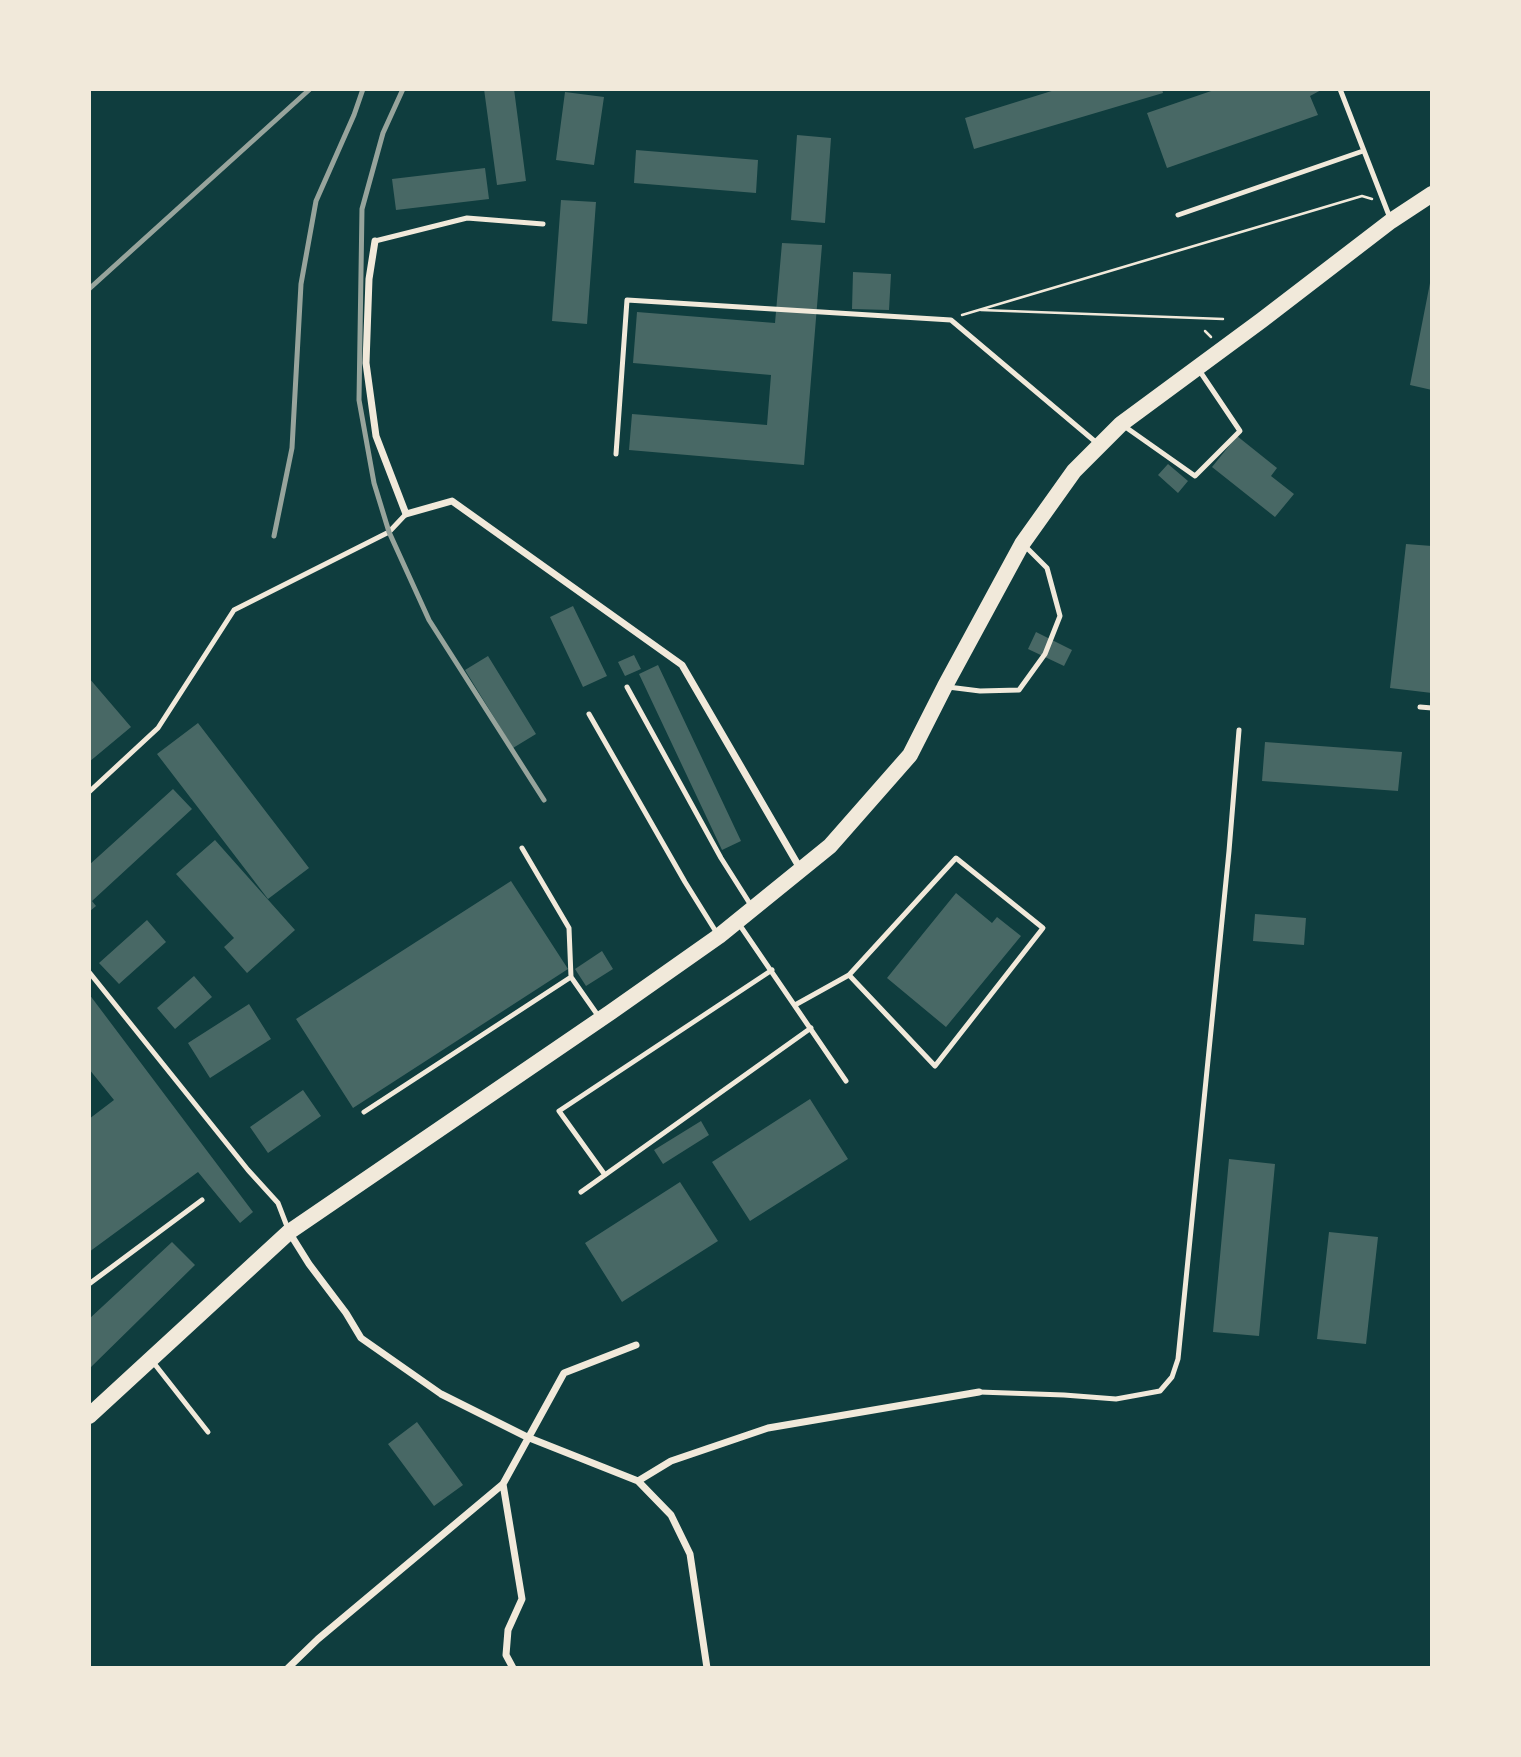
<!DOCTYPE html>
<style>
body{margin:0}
#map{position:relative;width:1521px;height:1757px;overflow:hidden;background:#0f3d3e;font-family:"Exo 2",sans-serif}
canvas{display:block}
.frame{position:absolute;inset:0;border:91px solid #f1e9da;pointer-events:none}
</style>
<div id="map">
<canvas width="1521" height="1757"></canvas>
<div class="frame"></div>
</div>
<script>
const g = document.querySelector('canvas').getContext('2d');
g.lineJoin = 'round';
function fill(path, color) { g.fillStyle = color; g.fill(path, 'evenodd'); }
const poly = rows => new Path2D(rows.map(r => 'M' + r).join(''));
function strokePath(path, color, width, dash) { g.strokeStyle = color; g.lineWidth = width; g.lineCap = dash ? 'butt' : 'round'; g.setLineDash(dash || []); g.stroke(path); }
fill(poly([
 [484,89,514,89,526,181,497,185],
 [1058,89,1162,89,1163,93,974,149,965,118],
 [1217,89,1323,89,1310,96,1318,115,1167,168,1147,113],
 [565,92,604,97,594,165,556,160],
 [797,135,831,138,825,223,791,220],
 [636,150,758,160,756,193,634,183],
 [485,168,489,199,396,210,392,179],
 [561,200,596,202,587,324,552,321],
 [782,243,822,245,804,465,629,450,632,414,767,425,771,375,633,363,637,312,775,323],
 [853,272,891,274,889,310,852,309],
 [1430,283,1432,283,1432,390,1410,385],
 [1237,436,1277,468,1271,476,1294,494,1275,517,1212,467],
 [1168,464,1188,481,1178,493,1158,475],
 [1406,544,1432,546,1432,693,1390,688],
 [573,606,607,676,583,687,550,617],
 [1036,632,1072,650,1064,666,1028,649],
 [634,655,641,669,625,676,618,662],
 [488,656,536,734,513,748,465,670],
 [658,665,741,841,722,850,639,674],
 [89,678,131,727,89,762],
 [198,723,309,868,268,899,157,754],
 [1265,742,1402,752,1398,791,1262,781],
 [173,789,192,809,92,901,96,906,89,912,89,865],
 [215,840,295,930,247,973,224,947,234,938,176,874],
 [511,881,568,969,353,1108,296,1019],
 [956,893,992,923,997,917,1021,936,946,1027,887,978],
 [1255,914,1306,918,1304,945,1253,941],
 [147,920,166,942,119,984,99,963],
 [602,951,613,969,586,986,575,969],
 [194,976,212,997,175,1029,157,1008],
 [89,994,253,1212,240,1223,198,1172,89,1252,89,1119,114,1100,89,1069],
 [249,1004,271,1039,210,1078,188,1043],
 [303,1090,321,1116,268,1153,250,1127],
 [810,1099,848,1159,750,1221,712,1162],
 [701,1121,709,1135,663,1164,654,1150],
 [1229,1159,1275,1164,1259,1336,1213,1332],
 [680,1182,718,1241,622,1302,585,1243],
 [1329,1232,1378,1237,1366,1344,1317,1339],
 [172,1242,195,1265,89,1369,89,1319],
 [417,1422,463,1485,434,1506,388,1444]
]), '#486865');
strokePath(poly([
 [981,310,1223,319],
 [962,315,1362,196,1372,199],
 [1205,331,1211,337]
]), '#f1e9da', 2.5);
strokePath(poly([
 [1340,89,1390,218],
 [1178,215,1363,151],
 [375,241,467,218,543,224],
 [1124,426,1195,476,1240,431,1199,370],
 [616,454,627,300,951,320,1098,444],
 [627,687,721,858,752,907],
 [948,687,980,691,1019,690,1045,654,1060,616,1047,568,1024,545],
 [1420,707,1432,708],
 [589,714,685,882,718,935],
 [89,792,158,728,234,610,389,532,406,514],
 [522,848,569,928,571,977],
 [739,924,846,1081],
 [89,972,248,1170,278,1203,288,1229],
 [795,1005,849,975,956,858,1043,928,935,1066,849,975],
 [364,1112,571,977,599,1017],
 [605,1175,559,1111,772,970],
 [581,1192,811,1028],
 [89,1284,202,1200],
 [153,1362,208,1432],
 [979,1392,1064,1395,1116,1399,1160,1391,1172,1377,1178,1359,1229,851,1239,730]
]), '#f1e9da', 5);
strokePath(poly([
 [375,241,369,279,366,363,376,436,406,514,452,501,682,665,801,870],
 [289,1232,309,1264,346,1313,361,1338,441,1394,527,1437,638,1481,671,1515,690,1554,707,1668],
 [638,1481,671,1461,768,1428,979,1392],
 [503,1484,522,1599,508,1630,506,1655,513,1668],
 [288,1668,318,1639,503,1484,564,1373,636,1345]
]), '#f1e9da', 7);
strokePath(poly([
 [89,1416,289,1232,611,1012,719,936,830,846,910,755,945,686,1022,544,1074,471,1121,424,1262,320,1391,221,1432,194]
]), '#f1e9da', 16);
strokePath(poly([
 [403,89,383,133,362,209,359,400,374,483,389,532,429,620,544,800],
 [89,289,310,89],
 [274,536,292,448,301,284,316,201,354,115,363,89]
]), '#97a49c', 5);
</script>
